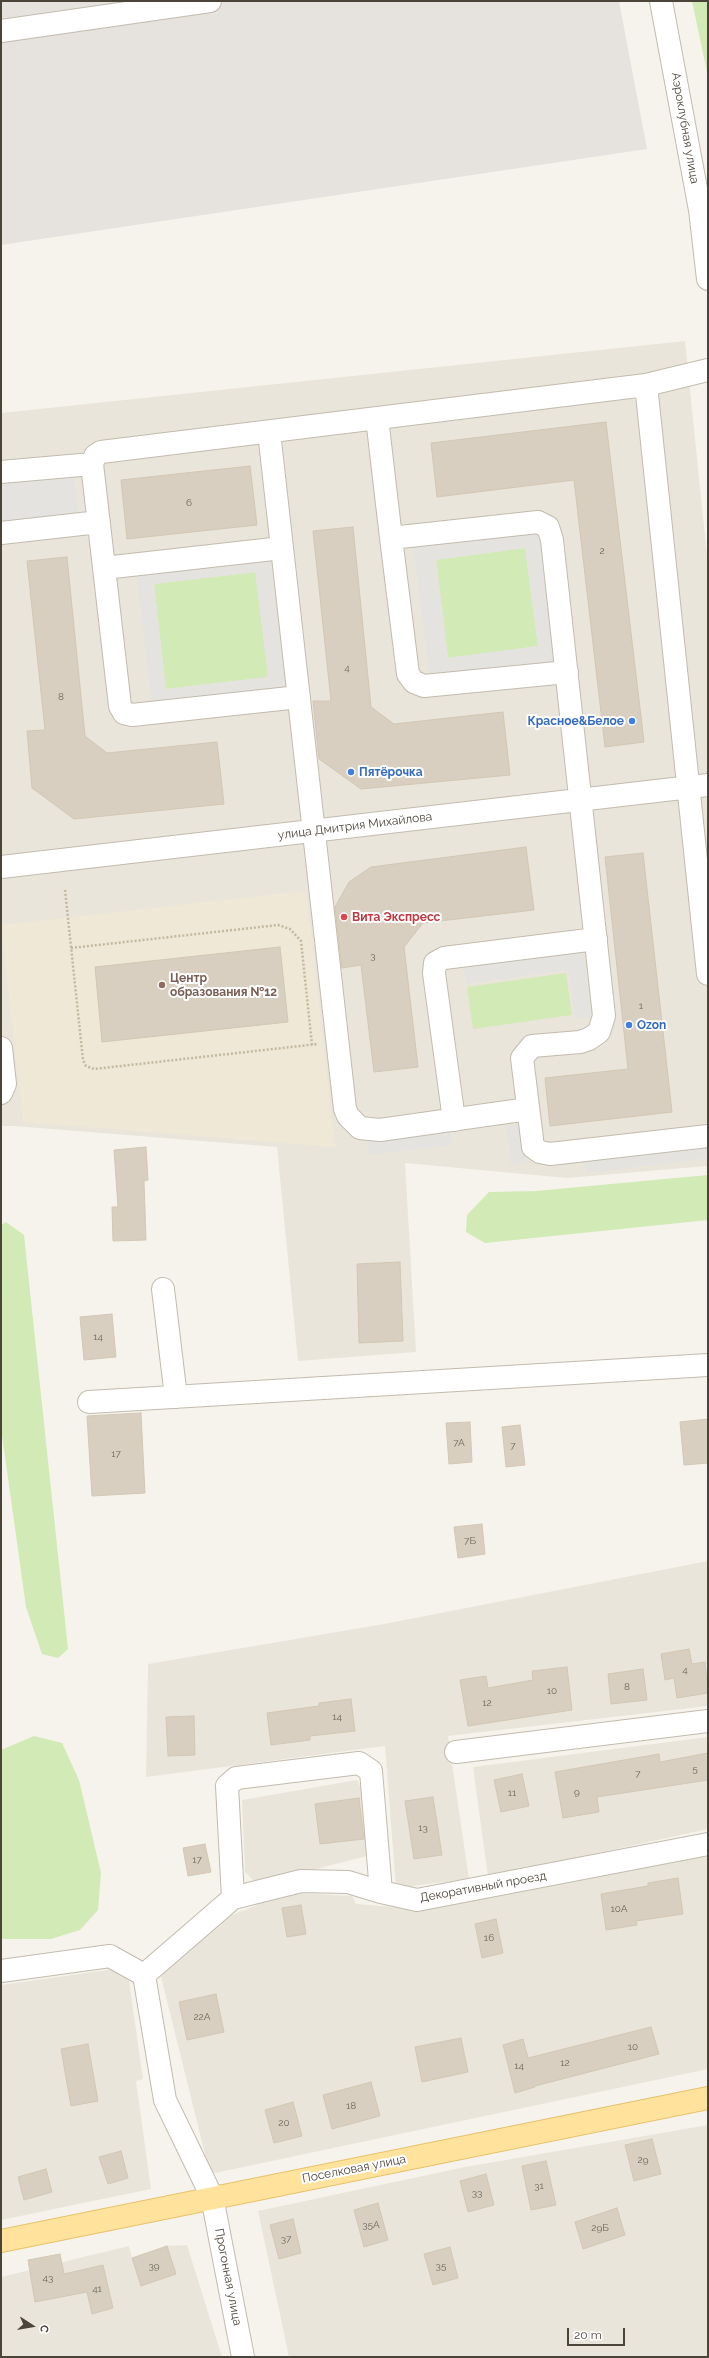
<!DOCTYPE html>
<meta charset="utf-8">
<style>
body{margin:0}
#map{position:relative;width:709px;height:2358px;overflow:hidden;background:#f6f3ec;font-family:Raleway,sans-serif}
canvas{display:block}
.frame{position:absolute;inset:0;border:2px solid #4b4439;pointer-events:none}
.north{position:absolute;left:12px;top:2306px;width:40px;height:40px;-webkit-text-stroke:3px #fff;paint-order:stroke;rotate:102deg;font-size:11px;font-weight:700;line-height:16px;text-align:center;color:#4b4439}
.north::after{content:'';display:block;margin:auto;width:14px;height:18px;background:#4b4439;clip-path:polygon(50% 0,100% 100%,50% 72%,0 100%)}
.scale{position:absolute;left:567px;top:2328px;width:58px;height:18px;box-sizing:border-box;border:2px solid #4b4439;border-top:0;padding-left:5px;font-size:12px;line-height:14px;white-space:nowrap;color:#4b4439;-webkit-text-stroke:3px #fff;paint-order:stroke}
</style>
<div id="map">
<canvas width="709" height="2358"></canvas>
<div class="frame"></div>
<div class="north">С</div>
<div class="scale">20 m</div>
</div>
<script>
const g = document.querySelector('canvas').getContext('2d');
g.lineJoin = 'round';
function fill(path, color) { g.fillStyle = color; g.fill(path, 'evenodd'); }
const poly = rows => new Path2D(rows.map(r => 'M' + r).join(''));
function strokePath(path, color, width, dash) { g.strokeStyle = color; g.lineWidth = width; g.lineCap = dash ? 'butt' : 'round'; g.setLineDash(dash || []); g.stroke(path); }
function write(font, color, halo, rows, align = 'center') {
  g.font = font + ' Raleway,sans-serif'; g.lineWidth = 4; g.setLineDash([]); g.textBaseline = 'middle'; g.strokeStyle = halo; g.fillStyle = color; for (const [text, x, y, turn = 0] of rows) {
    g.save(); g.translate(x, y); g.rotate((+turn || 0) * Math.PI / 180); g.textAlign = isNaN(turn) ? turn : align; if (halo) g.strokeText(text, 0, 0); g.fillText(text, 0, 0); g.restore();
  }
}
fill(poly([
 [685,341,708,566,708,1166,567,1178,405,1163,416,1352,298,1361,277,1147,14,1126,1,1126,1,413],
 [708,1561,708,1706,448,1736,469,1879,396,1888,385,1746,146,1777,148,1664,384,1624],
 [708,1737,708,1829,488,1877,473,1767],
 [357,1780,364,1795,371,1855,257,1884,245,1872,242,1800],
 [708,1853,708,2069,210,2174,160,1973,212,1923,267,1901,297,1893,352,1896,356,1904,407,1908],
 [114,1969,129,1981,143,2079,136,2081,151,2189,1,2220,1,1985],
 [708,2125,708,2357,289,2357,258,2211,465,2167],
 [187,2245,222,2357,1,2357,1,2277,129,2246,132,2258,167,2246]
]), '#eae5da');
fill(poly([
 [1,1,619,1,647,149,1,245]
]), '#e6e2dd');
fill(poly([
 [306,891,335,1147,23,1122,1,925]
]), '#efe8d6');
fill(poly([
 [692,1,708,1,708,77],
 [525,548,538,646,448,658,436,559],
 [256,572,268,677,166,689,154,584],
 [566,973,572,1015,473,1029,467,987],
 [708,1175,708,1220,485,1243,466,1232,467,1215,489,1192,536,1191],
 [6,1222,24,1235,68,1649,58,1658,42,1654,26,1607,1,1428,1,1225],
 [34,1736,62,1743,79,1780,101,1873,98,1910,80,1930,51,1939,1,1939,1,1750]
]), '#d2eab5');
fill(poly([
 [74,474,78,513,1,523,1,483],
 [541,530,557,664,430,680,413,545],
 [525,548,538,646,448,658,436,560],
 [270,554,286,691,152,707,136,570],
 [255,572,268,677,166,689,154,584],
 [583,948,592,1017,575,1019,568,970,466,984,463,965],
 [522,1124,527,1162,511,1165,506,1126],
 [450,1129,452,1145,369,1155,367,1139],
 [708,1142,708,1158,587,1173,584,1157]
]), '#e5e3e0');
const building = poly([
 [606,422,644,742,605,747,574,480,437,497,431,443,606,422],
 [250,466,257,525,127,539,121,480,250,466],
 [353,527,371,707,394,724,503,712,510,775,361,789,319,759,313,701,331,701,313,531,353,527],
 [67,557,85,736,107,753,217,742,224,804,74,819,32,788,27,731,45,730,27,561,67,557],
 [526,847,534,910,423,923,404,947,418,1067,374,1072,361,965,342,968,335,907,349,882,371,867,526,847],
 [643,853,672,1112,550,1126,545,1078,628,1069,605,857,643,853],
 [280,947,288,1022,102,1042,95,967,280,947],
 [146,1147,148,1180,144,1181,146,1240,113,1241,112,1207,118,1207,114,1150,146,1147],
 [400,1262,403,1341,359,1343,357,1264,400,1262],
 [112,1314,116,1357,84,1360,80,1317,112,1314],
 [141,1413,145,1493,92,1496,87,1416,141,1413],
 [708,1419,708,1463,684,1465,680,1422,708,1419],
 [470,1422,472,1462,449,1464,446,1423,470,1422],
 [520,1425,525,1465,506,1467,502,1427,520,1425],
 [482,1524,485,1554,458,1558,454,1527,482,1524],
 [689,1649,692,1664,705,1662,708,1693,677,1698,674,1678,665,1680,661,1654,689,1649],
 [567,1667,572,1710,468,1726,460,1680,486,1676,488,1688,533,1680,532,1671,567,1667],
 [643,1669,647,1700,611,1704,608,1674,643,1669],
 [351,1699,355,1731,310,1736,310,1740,271,1745,267,1713,319,1706,319,1703,351,1699],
 [194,1716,195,1755,168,1756,166,1717,194,1716],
 [708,1753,708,1780,597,1797,599,1812,563,1818,555,1772,659,1754,660,1762,708,1753],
 [522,1774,529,1806,501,1812,494,1780,522,1774],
 [433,1797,442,1855,414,1859,405,1801,433,1797],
 [359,1798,364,1839,320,1844,315,1804,359,1798],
 [205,1844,211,1872,188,1876,183,1848,205,1844],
 [678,1878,683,1914,636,1921,637,1925,606,1930,601,1894,648,1886,648,1883,678,1878],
 [301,1905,306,1934,287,1937,282,1908,301,1905],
 [496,1919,503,1953,482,1958,475,1924,496,1919],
 [216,1994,224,2032,187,2040,179,2002,216,1994],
 [651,2027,659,2054,535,2086,535,2087,515,2093,503,2045,523,2039,528,2058,651,2027],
 [461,2038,468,2072,422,2082,415,2047,461,2038],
 [88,2044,98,2101,71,2106,61,2049,88,2044],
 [371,2082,380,2116,332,2129,323,2095,371,2082],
 [293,2102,302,2136,274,2143,265,2110,293,2102],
 [652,2139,661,2174,634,2181,625,2145,652,2139],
 [121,2151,128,2178,108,2184,99,2157,121,2151],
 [546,2161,556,2205,531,2210,522,2166,546,2161],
 [46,2169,52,2192,24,2200,18,2177,46,2169],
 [486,2174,494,2205,468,2212,460,2181,486,2174],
 [378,2203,388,2240,364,2247,354,2210,378,2203],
 [617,2208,625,2235,583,2249,575,2222,617,2208],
 [293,2219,301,2253,279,2259,270,2225,293,2219],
 [167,2246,176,2274,141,2286,132,2258,167,2246],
 [450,2247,458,2278,433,2285,424,2254,450,2247],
 [60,2254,64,2274,103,2265,113,2308,92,2314,87,2292,35,2302,28,2260,60,2254]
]);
fill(building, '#d8cfc1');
strokePath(building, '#d3c7b4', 1);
const minor = poly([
 [661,1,700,210,708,279],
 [1,31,210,1],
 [646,385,708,974],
 [377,418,391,538,538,522,548,527,552,540,604,1016,599,1032,589,1039,580,1042,532,1046,522,1058,533,1147,540,1152,550,1154,708,1136],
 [269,432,345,1109,348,1116,360,1128,380,1130,528,1109],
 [1,472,92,464],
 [1,533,99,522],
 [391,538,408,674,414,682,424,686,567,672],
 [104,568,282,548],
 [299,697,132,715,124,713,120,706,92,464,95,456,101,452,646,385,708,370],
 [1,867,708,785],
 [1,1048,5,1084,1,1093],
 [454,1120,434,973,435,963,444,958,596,939],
 [163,1289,176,1397],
 [89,1402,708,1365],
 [456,1752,708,1721],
 [233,1898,227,1786,236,1778,359,1763,371,1771,381,1892],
 [1,1971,110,1956,144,1975],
 [144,1975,233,1898,301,1881,348,1882,381,1892,417,1900,708,1844],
 [144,1975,165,2100,212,2197,243,2357]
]);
const major = poly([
 [1,2241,708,2098]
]);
strokePath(minor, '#c2bbae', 24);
strokePath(major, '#e6c16a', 24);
strokePath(poly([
 [65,890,83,1060,86,1066,94,1069,318,1044],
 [71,948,278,925,290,929,301,941,312,1045]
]), '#c4b79f', 2.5, [2, 2]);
strokePath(minor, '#fff', 22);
strokePath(major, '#ffe39c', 22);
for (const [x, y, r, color] of [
 [632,721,4,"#3f7fe0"],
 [351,772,4,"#3f7fe0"],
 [344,917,4,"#e0444e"],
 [162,985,4,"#8d6e63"],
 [629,1025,4,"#3f7fe0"]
]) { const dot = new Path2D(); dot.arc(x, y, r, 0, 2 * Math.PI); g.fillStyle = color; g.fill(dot); strokePath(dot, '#fff', 1.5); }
write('10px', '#6e675b', null, [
 ["6",189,503],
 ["2",602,551],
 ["4",347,668],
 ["8",61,697],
 ["3",373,956],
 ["1",641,1006],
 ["14",98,1337],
 ["7А",459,1443],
 ["7",513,1446],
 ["17",116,1454],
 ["7Б",470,1541],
 ["4",685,1670],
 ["8",627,1687],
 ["10",552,1691],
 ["12",487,1703],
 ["14",337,1717],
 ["5",695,1769],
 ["7",638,1774],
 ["9",577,1792],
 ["11",512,1793],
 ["13",423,1828],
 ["17",197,1860],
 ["10А",619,1909],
 ["16",489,1938],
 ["22А",202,2017],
 ["10",633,2047],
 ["12",565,2063],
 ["14",519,2066],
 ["18",351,2106],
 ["20",284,2123],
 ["29",643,2160],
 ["31",539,2186],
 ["33",477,2193],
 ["35А",371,2225],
 ["29Б",600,2228],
 ["37",286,2239],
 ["39",154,2266],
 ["35",441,2266],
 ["43",48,2278],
 ["41",97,2289]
]);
write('12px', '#4b4439', '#fff', [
 ["Аэроклубная улица",685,128,80],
 ["улица Дмитрия Михайлова",355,826,-7],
 ["Декоративный проезд",483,1887,-10],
 ["Поселковая улица",354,2169,-11],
 ["Прогонная улица",228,2277,79]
]);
write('bold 12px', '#366cbe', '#fff', [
 ["Красное&Белое",624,721,"right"],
 ["Пятёрочка",359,772],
 ["Ozon",637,1025]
], 'left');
write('bold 12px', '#be3a42', '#fff', [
 ["Вита Экспресс",352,917]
], 'left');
write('bold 12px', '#785e54', '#fff', [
 ["Центр",170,978],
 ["образования №12",170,992]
], 'left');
</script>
